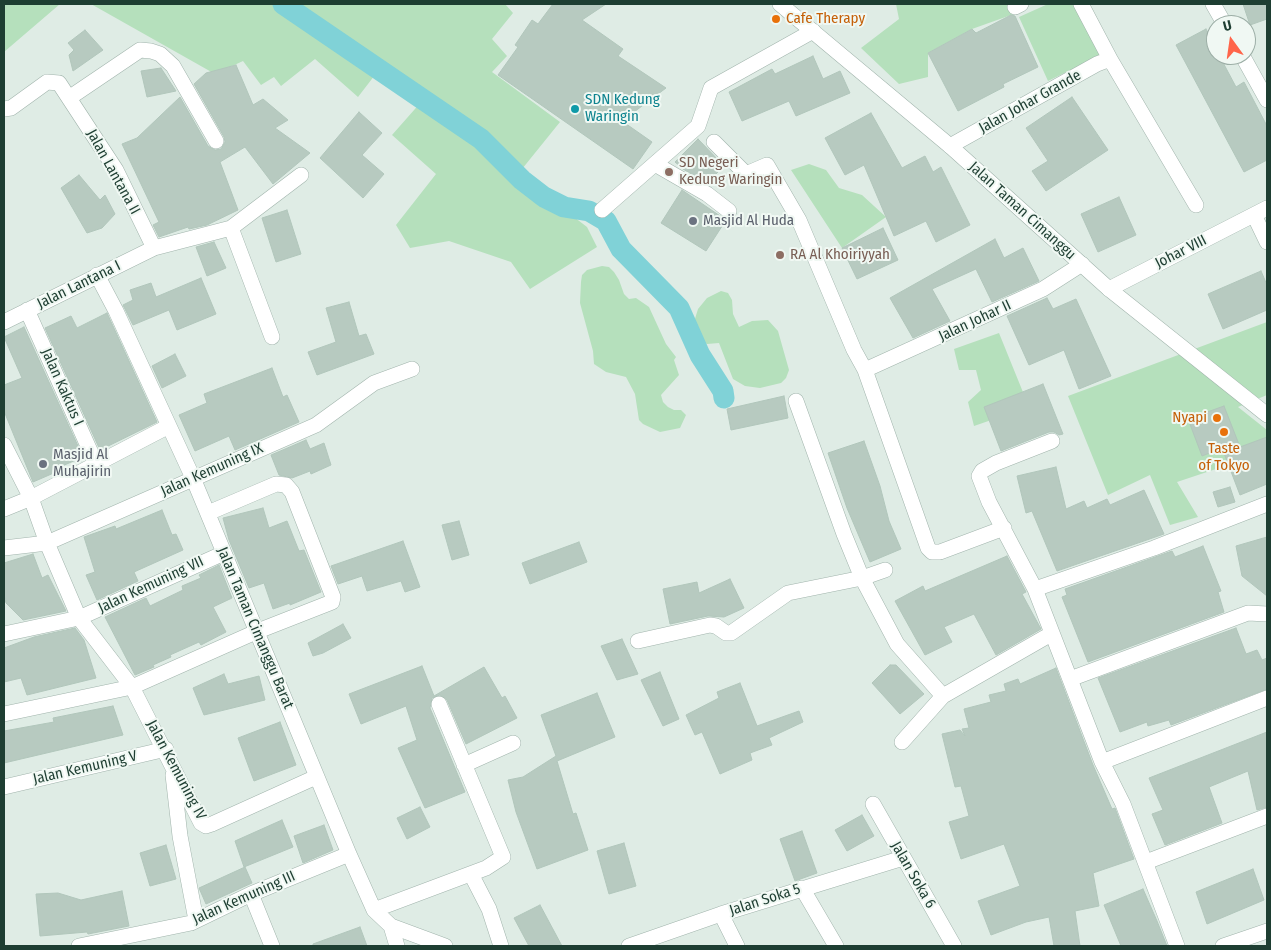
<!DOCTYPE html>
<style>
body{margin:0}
#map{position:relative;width:1271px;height:950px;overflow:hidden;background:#dfece5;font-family:"Fira Sans Condensed",sans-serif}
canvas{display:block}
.frame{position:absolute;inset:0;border:5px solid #1e3e32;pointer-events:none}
.north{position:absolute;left:1206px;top:15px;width:50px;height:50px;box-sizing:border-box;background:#f0f8f3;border:1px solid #9caea6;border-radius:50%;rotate:346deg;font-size:14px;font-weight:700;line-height:20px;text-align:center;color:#1e3e32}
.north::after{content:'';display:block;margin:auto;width:18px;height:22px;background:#ff654a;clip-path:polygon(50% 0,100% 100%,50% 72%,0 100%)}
</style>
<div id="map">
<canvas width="1271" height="950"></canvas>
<div class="frame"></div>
<div class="north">U</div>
</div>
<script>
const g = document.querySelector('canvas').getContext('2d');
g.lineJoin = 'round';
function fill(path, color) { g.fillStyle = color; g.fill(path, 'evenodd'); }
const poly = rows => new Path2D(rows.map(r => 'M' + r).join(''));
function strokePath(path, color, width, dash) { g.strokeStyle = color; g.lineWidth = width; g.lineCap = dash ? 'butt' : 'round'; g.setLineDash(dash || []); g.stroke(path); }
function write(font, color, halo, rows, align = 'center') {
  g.font = font + ' "Fira Sans Condensed",sans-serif'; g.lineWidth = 4; g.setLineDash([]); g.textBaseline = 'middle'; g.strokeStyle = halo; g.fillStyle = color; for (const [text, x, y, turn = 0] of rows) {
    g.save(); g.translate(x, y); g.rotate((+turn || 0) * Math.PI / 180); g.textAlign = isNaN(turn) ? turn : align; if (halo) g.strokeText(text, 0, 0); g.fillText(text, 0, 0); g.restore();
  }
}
fill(poly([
 [4,4,60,4,4,52],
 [91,4,505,4,513,13,492,39,507,56,492,72,560,122,518,174,587,227,597,247,530,289,511,262,449,241,410,248,396,225,436,174,392,135,422,101,378,71,358,97,315,59,281,86,274,77,261,85,243,61,215,74],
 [896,4,1011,4,1014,14,972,29,928,53,928,77,899,84,861,48,899,19],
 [1048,4,1079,4,1103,54,1048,81,1019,17],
 [809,164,826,170,839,188,862,195,886,217,842,248,791,170],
 [602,266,609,267,614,272,619,280,624,294,629,299,636,298,649,307,666,344,676,357,674,360,679,375,661,395,663,402,668,407,674,410,681,410,686,415,680,428,660,432,643,424,639,420,635,394,626,377,606,372,594,364,593,351,580,303,581,282,582,275,587,270],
 [721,291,728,293,732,300,733,314,739,327,752,321,768,320,778,331,789,370,786,378,781,383,760,388,745,386,733,379,719,343,707,344,701,342,697,336,694,322,698,309,707,298],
 [1267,322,1267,395,1238,407,1267,430,1267,452,1177,482,1198,517,1170,525,1150,475,1108,495,1068,396],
 [999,333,1029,407,974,426,968,402,981,390,976,370,959,370,954,349]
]), '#b5e0bc');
strokePath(poly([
 [283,4,481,139,522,180,544,197,564,207,589,211,606,221,621,249,679,308,700,355,723,391,724,398]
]), '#80d2d7', 21);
const building = poly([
 [553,4,606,4,582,20,623,49,618,56,666,88,622,121,652,142,633,169,498,75,518,47,515,45,532,20,538,24,553,4],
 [1243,4,1267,4,1267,19,1250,25,1243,4],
 [1011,15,1015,16,1038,67,1003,84,1004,87,958,111,928,53,972,29,976,33,1011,15],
 [1206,29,1216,49,1216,55,1219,55,1236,87,1244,82,1267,126,1267,160,1244,172,1176,45,1206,29],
 [85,30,103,50,73,71,69,55,74,50,68,43,85,30],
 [813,56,823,79,840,71,850,93,796,116,789,101,742,121,729,92,772,69,775,74,813,56],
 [236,65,253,105,263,99,288,120,275,128,310,153,273,184,245,147,220,162,238,210,207,225,189,229,188,227,159,237,153,225,159,222,122,144,137,138,180,97,208,146,215,150,221,149,225,142,224,137,194,84,206,73,236,65],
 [161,68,176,91,147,97,141,71,161,68],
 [1072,97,1108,150,1046,191,1032,171,1048,161,1026,128,1072,97],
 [359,112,382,133,362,155,384,174,363,198,320,158,359,112],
 [871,113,902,168,925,156,933,172,941,167,970,225,936,242,926,221,894,236,864,165,845,175,825,138,871,113],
 [698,139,724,166,707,183,683,169,675,162,698,139],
 [79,175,100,200,105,195,115,214,102,228,87,233,61,188,79,175],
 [682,190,726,220,706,251,661,223,682,190],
 [1119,197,1136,235,1098,252,1081,214,1119,197],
 [287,210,301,254,276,262,262,218,287,210],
 [883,228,898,260,857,279,842,248,883,228],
 [995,239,1004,258,1023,248,1039,281,992,302,976,269,932,289,950,321,913,338,890,298,995,239],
 [214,242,226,268,207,276,196,247,214,242],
 [1261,271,1267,285,1267,310,1223,329,1208,294,1261,271],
 [201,278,216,314,177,330,169,310,133,325,123,305,133,300,130,290,151,283,156,297,201,278],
 [1047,298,1053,309,1076,299,1111,376,1079,389,1064,350,1029,365,1007,316,1047,298],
 [349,302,359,336,366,334,374,354,317,375,308,352,336,342,326,308,349,302],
 [107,313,157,422,100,450,45,328,71,316,77,328,107,313],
 [24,327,83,457,62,466,63,469,33,482,4,411,4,385,22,378,4,337,24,327],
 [175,354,186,376,162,388,152,366,175,354],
 [272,368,283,397,287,395,299,422,235,450,229,436,195,451,179,415,207,403,204,394,272,368],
 [1043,384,1063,434,1059,435,1054,432,1049,432,1001,451,984,407,1043,384],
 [784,396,788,418,731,430,727,409,784,396],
 [1224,406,1240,447,1267,437,1267,484,1240,495,1222,448,1202,456,1188,419,1224,406],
 [306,440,310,449,324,443,331,465,311,474,310,471,292,478,279,475,271,455,306,440],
 [864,441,880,486,889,521,901,549,870,562,847,508,828,453,864,441],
 [1056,467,1066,509,1084,501,1087,508,1107,499,1110,505,1144,490,1164,534,1057,571,1032,511,1026,513,1017,476,1056,467],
 [1230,487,1235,502,1218,507,1213,492,1230,487],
 [263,508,269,528,287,521,299,551,304,550,321,592,290,605,290,603,273,609,264,583,249,588,229,540,223,518,263,508],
 [162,510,172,535,176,534,183,550,134,572,138,581,97,600,86,575,95,572,84,537,115,526,116,529,162,510],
 [459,521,469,555,452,560,442,525,459,521],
 [1267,537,1267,596,1242,576,1236,546,1267,537],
 [403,541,420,587,405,592,401,581,367,591,362,576,338,584,331,566,403,541],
 [579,542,587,562,530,584,522,563,579,542],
 [1203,546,1221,591,1218,592,1224,612,1088,662,1062,597,1067,595,1065,589,1172,551,1175,557,1203,546],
 [33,554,42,578,48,575,66,611,23,620,6,603,4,595,4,563,33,554],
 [1007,556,1026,592,1022,594,1041,629,996,655,974,614,944,627,952,642,925,655,895,601,923,586,925,591,1007,556],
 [219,565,232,598,213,607,226,632,201,645,199,642,170,655,171,657,153,665,154,667,135,675,105,617,146,598,150,606,183,590,182,586,201,578,199,575,219,565],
 [730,579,744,608,724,617,708,616,670,624,663,589,697,582,699,593,730,579],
 [343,624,351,638,323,653,313,656,308,643,343,624],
 [75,628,84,640,96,678,27,695,21,678,4,682,4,648,34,637,75,628],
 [1236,628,1246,654,1257,650,1262,660,1267,658,1267,689,1171,725,1169,720,1148,726,1147,722,1120,732,1098,678,1236,628],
 [622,639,638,674,617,680,601,646,622,639],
 [890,665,896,665,924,694,900,714,872,683,890,665],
 [422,666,434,696,484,667,502,698,505,696,517,718,466,744,447,700,440,695,432,698,430,708,465,792,425,808,398,748,417,740,406,706,361,724,349,694,422,666],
 [1056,668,1093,765,1112,809,1115,808,1134,859,1093,873,1099,906,1075,911,1080,946,1054,946,1049,917,1026,922,991,935,978,901,1020,886,1004,844,961,859,949,822,969,816,961,786,955,787,942,734,960,730,965,736,962,729,969,728,964,709,991,702,989,695,1006,691,1004,684,1018,679,1020,684,1056,668],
 [660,672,679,719,663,726,641,680,660,672],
 [224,674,228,684,259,676,265,700,204,715,193,688,224,674],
 [740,683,757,726,799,711,803,722,769,738,772,745,750,753,752,760,720,774,702,732,695,735,686,715,719,698,717,692,740,683],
 [597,693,615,737,557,761,573,814,576,813,588,850,537,869,516,812,508,780,523,777,556,756,541,715,597,693],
 [113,706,123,735,4,763,4,731,54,722,53,718,113,706],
 [280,722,296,765,254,781,238,738,280,722],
 [1267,732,1267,807,1257,810,1248,771,1209,787,1222,823,1165,845,1152,814,1163,810,1149,778,1267,732],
 [420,807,430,827,407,839,397,818,420,807],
 [862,815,874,836,847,851,835,830,862,815],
 [282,820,293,847,244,867,235,841,282,820],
 [324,825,333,850,303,863,294,836,324,825],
 [802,831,817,873,795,881,780,839,802,831],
 [624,843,636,886,609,894,597,851,624,843],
 [166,845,176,879,150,886,140,853,166,845],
 [245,867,252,883,206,904,199,888,245,867],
 [1253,869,1264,900,1207,924,1196,892,1253,869],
 [1143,889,1157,921,1167,946,1121,946,1104,905,1143,889],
 [122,891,129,926,88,934,87,932,40,936,36,894,58,893,81,900,122,891],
 [540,905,562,946,529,946,514,918,540,905],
 [360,927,367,946,313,946,313,944,360,927]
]);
fill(building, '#b7cac0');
strokePath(building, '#b1c6bb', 1);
const minor = poly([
 [1081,4,1110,59],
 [1213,4,1225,25],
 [1015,7,1021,4],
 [1242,55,1267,100],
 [69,98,140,50,151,51,160,54,173,66,216,141],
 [4,109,11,108,47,82,59,83,116,170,154,248],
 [714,142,746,174,767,165,799,220,854,350,865,370,928,548,932,552,940,552,1004,528],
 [950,146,1097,64,1110,59,1196,205],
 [655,164,707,194,729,211],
 [602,210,698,126,711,88,813,31],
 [1254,215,1267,242],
 [231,228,272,337],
 [97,275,116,311,193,478,349,854,374,910,391,926,445,946],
 [1109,289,1267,208],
 [27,310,96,464],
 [4,322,154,248,231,228,301,175],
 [865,370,1043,289,1082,264],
 [796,401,844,534,862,578,897,644,943,696],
 [1052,441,996,463,982,471,979,476,989,502,1035,589,1102,762,1123,804,1177,946],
 [4,445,31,498,47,543,79,618,132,687,201,823,206,826,212,824,316,777],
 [4,509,31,498,169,426],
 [4,548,47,543,316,425,374,383,412,369],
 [1035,589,1154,548,1267,504],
 [4,634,79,618,224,553],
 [638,641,710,625,716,626,726,633,731,633,788,593,862,578,885,570],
 [1070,679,1248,613,1267,614],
 [4,714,132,687,258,631,332,602,333,597,292,492,286,485,276,484,208,513],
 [902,742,943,696,1051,634],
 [1102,762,1267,698],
 [464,765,513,743],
 [173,775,180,836,196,920],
 [4,787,166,749],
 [873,804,954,946],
 [1146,862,1267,816],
 [471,874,489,909,501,946],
 [802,888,836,946],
 [251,894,272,946],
 [374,910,486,868,503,857,439,704],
 [721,914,737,946],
 [391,926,397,946],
 [79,946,191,923,251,894,349,854],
 [629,946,721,914,903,858],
 [1223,946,1267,931]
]);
const tertiary = poly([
 [780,4,950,146,1109,289,1267,415]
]);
strokePath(minor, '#a1b4ac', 16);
strokePath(tertiary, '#a1b4ac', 16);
strokePath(minor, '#fff', 15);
strokePath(tertiary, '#fff', 15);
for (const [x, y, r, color] of [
 [776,19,5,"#e8710a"],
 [575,109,5,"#0f9aa8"],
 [669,172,5,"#8d6e63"],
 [693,221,5,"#6b7280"],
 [780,255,5,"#8d6e63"],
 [1217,418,5,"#e8710a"],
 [1224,432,5,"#e8710a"],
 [43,464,5,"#6b7280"]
]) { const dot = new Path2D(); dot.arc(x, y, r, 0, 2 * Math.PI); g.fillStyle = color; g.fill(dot); strokePath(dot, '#f0f8f3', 2); }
write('15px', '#c56008', '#f0f8f3', [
 ["Cafe Therapy",786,19],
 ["Nyapi",1207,418,"right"],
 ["Taste",1224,449,"center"],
 ["of Tokyo",1224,466,"center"]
], 'left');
write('15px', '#0d838f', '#f0f8f3', [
 ["SDN Kedung",585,100],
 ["Waringin",585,117]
], 'left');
write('15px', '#1e3e32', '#f0f8f3', [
 ["Jalan Johar Grande",1030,102,-29],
 ["Jalan Lantana II",113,172,61],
 ["Jalan Taman Cimanggu",1022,211,42],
 ["Johar VIII",1181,252,-27],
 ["Jalan Lantana I",79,285,-26],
 ["Jalan Johar II",975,321,-25],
 ["Jalan Kaktus I",62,387,66],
 ["Jalan Kemuning IX",212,470,-24],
 ["Jalan Kemuning VII",151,585,-25],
 ["Jalan Taman Cimanggu Barat",255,628,67],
 ["Jalan Kemuning V",85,768,-13],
 ["Jalan Kemuning IV",176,770,62],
 ["Jalan Soka 6",913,875,60],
 ["Jalan Kemuning III",244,898,-24],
 ["Jalan Soka 5",765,900,-18]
]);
write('15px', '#785e54', '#f0f8f3', [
 ["SD Negeri",679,163],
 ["Kedung Waringin",679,180],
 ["RA Al Khoiriyyah",790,255]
], 'left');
write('15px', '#5b616d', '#f0f8f3', [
 ["Masjid Al Huda",703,221],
 ["Masjid Al",53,455],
 ["Muhajirin",53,472]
], 'left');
</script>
